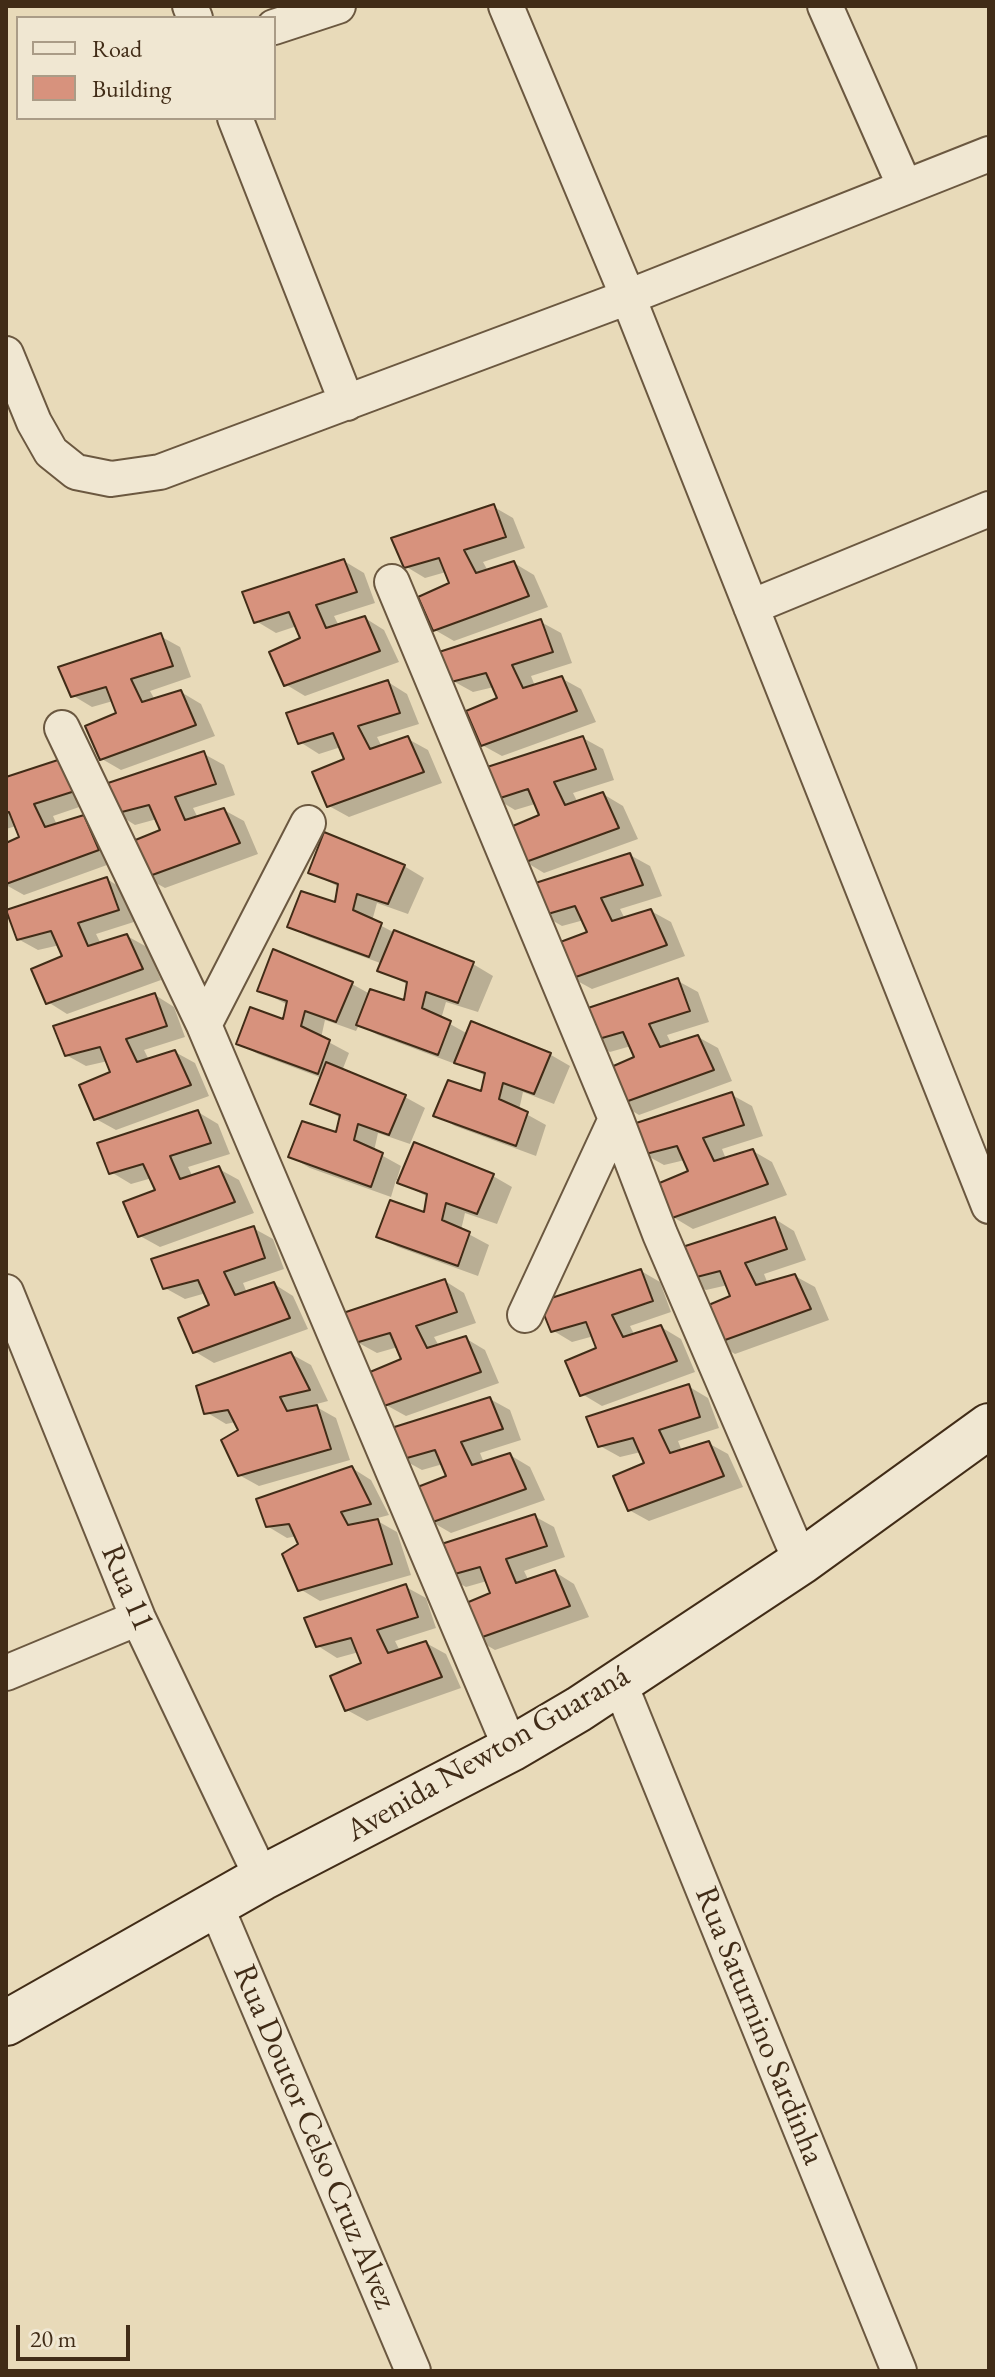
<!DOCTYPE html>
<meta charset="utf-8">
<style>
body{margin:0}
#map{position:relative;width:995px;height:2377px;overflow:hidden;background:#e8dab9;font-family:"EB Garamond",serif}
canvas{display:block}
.frame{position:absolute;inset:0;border:8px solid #412c17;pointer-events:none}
.legend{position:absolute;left:16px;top:16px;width:260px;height:104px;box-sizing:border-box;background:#f0e7d2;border:2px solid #aa9c87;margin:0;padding:10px 14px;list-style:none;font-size:24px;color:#412c17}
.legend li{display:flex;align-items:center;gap:16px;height:40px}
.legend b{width:40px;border:2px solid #aa9c87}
.scale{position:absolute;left:16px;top:2325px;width:114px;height:36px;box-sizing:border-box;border:4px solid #412c17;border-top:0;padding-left:10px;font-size:24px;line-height:28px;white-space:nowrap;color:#412c17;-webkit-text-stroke:6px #f0e7d2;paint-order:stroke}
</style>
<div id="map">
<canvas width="995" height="2377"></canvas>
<div class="frame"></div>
<ul class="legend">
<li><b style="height:10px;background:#f0e7d2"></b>Road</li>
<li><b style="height:22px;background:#d7927d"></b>Building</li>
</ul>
<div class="scale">20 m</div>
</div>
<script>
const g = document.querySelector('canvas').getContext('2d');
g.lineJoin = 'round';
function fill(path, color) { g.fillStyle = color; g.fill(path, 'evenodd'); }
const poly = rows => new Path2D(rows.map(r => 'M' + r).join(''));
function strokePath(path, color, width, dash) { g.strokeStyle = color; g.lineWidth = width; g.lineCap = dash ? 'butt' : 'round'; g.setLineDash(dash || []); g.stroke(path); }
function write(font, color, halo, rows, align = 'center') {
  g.font = font + ' "EB Garamond",serif'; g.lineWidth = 6; g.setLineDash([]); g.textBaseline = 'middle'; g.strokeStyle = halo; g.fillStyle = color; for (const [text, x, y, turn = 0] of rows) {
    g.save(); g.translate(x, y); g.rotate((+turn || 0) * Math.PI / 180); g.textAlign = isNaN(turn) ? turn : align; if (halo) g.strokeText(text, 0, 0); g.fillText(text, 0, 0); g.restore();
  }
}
fill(poly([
 [494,507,513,518,525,548,483,562,488,571,514,563,534,575,548,607,454,641,435,630,452,585,446,572,425,578,405,566],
 [344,561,364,573,375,603,334,616,339,626,365,618,384,630,399,662,305,696,285,684,303,640,297,626,276,633,256,621],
 [541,622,561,633,572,663,531,676,535,686,561,678,581,689,596,722,502,756,482,745,499,699,494,687,473,692,453,681],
 [160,636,180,647,191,677,150,691,155,700,181,692,201,704,215,736,121,770,102,759,119,714,113,701,92,707,72,695],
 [388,682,407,694,419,724,377,737,382,747,408,739,428,750,442,783,349,817,329,806,346,761,341,747,319,754,300,742],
 [583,738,603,749,614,780,573,793,578,803,603,794,623,806,638,839,544,873,524,861,541,816,535,804,515,810,495,798],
 [204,754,224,765,235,795,193,808,198,818,224,810,244,821,258,854,165,888,145,877,162,831,157,819,135,825,116,813],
 [83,772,94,802,53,816,57,825,84,817,103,829,118,861,24,895,6,885,6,845,22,839,16,826,6,829,6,779],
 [630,855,650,866,662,896,620,909,625,919,651,911,671,922,685,956,592,989,572,978,589,933,584,920,562,926,543,915],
 [404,866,424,878,408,914,377,903,372,921,395,933,473,964,493,976,478,1012,446,1002,441,1019,468,1034,472,1024,551,1055,570,1066,554,1104,523,1092,519,1110,546,1125,536,1156,455,1126,436,1115,482,1094,486,1076,459,1063,458,1065,378,1035,359,1025,356,1031,325,1020,321,1038,349,1053,342,1071,405,1097,425,1108,410,1144,378,1133,374,1151,401,1166,397,1179,493,1176,512,1187,497,1224,465,1213,461,1230,489,1245,478,1276,398,1247,378,1236,425,1214,428,1197,396,1180,391,1197,310,1168,291,1157,337,1135,341,1118,312,1103,322,1078,258,1054,238,1043,284,1021,288,1005,259,990,352,984,370,994,405,1003,409,985,380,971,383,964,309,937,290,926,336,904,339,887,310,872],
 [107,879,126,891,137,921,96,934,101,944,127,936,147,947,161,980,67,1014,48,1002,65,957,60,945,38,950,18,939],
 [678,981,698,992,709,1022,667,1035,672,1045,698,1037,718,1048,732,1081,639,1115,619,1103,636,1059,631,1046,610,1052,590,1040],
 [155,995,174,1007,185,1037,144,1050,149,1060,175,1052,195,1063,209,1096,116,1130,96,1119,113,1073,108,1061,86,1066,66,1055],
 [732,1095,752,1106,763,1136,722,1149,726,1159,753,1151,772,1162,787,1195,693,1229,673,1217,691,1172,685,1160,664,1165,644,1154],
 [198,1112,218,1124,230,1154,188,1167,193,1177,219,1169,239,1180,254,1213,160,1247,140,1236,157,1191,152,1178,131,1184,111,1172],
 [775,1219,794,1231,806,1260,764,1274,768,1284,795,1276,815,1287,829,1320,735,1354,715,1342,733,1297,728,1285,706,1290,686,1279],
 [253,1228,273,1239,284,1269,243,1283,247,1293,274,1284,293,1296,308,1329,214,1363,194,1351,212,1306,206,1293,185,1299,165,1288],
 [641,1271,660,1282,671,1312,630,1326,635,1336,661,1327,681,1339,695,1372,602,1406,582,1394,599,1349,594,1336,572,1342,552,1330],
 [445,1281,464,1293,476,1323,434,1337,439,1346,465,1338,485,1350,499,1383,406,1416,386,1405,403,1360,398,1347,377,1353,357,1342],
 [291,1354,311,1365,328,1401,313,1405,336,1418,350,1460,259,1486,239,1475,240,1431,236,1422,226,1424,206,1412],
 [688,1386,708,1398,719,1428,678,1441,682,1451,708,1443,728,1454,743,1487,649,1521,629,1510,646,1464,641,1452,620,1457,600,1446],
 [490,1399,510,1410,521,1440,480,1453,484,1463,510,1455,530,1467,545,1500,451,1533,432,1522,449,1477,443,1464,422,1470,402,1459],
 [352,1468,371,1480,389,1515,374,1519,397,1532,411,1575,320,1601,300,1589,301,1545,297,1536,287,1538,267,1526],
 [534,1516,554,1527,565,1557,524,1571,529,1581,555,1572,574,1584,589,1617,495,1650,476,1639,493,1594,487,1581,466,1587,446,1576],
 [406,1587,426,1598,436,1628,395,1641,400,1651,426,1643,446,1654,461,1688,367,1721,347,1710,364,1664,359,1652,337,1658,318,1646]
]), '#0003');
const building = poly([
 [494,504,506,537,464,550,476,573,514,561,529,596,433,631,418,597,449,583,439,558,404,568,391,538,494,504],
 [344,559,357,592,316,605,326,628,365,616,380,651,284,686,269,652,300,638,289,612,254,623,242,592,344,559],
 [541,619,553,652,512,665,523,688,562,676,577,711,481,746,466,711,497,698,486,673,451,682,439,652,541,619],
 [161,633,173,666,131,679,142,702,181,690,196,725,100,760,85,726,116,713,106,687,71,697,58,667,161,633],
 [388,680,400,713,358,726,370,749,408,736,424,772,327,807,312,772,344,759,333,733,298,744,286,713,388,680],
 [583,736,596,769,554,782,565,805,603,792,619,828,523,863,508,828,539,815,528,789,494,800,481,769,583,736],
 [204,751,216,784,175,797,185,820,224,808,240,843,144,878,128,843,160,830,149,805,114,814,102,785,204,751],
 [64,758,75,791,34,804,45,827,84,815,99,850,6,884,6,843,19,837,9,812,6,813,6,777,64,758],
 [324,832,405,865,388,904,357,894,353,910,382,923,369,957,287,927,301,891,335,902,338,884,308,873,324,832],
 [630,853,643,885,601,898,612,921,651,909,667,945,570,979,555,944,587,932,575,906,541,916,529,885,630,853],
 [107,877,119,910,78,923,88,946,127,934,143,969,46,1004,31,969,62,956,51,931,17,940,6,910,107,877],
 [394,930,474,962,458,1003,426,992,422,1008,451,1021,438,1055,356,1025,370,989,404,1000,407,982,377,971,394,930],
 [273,949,353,982,336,1022,305,1011,301,1026,330,1040,318,1074,236,1044,250,1007,283,1019,287,1001,257,991,273,949],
 [678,978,690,1011,649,1024,660,1047,698,1035,714,1070,617,1105,602,1071,634,1057,623,1032,588,1042,576,1012,678,978],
 [155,993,167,1026,126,1039,137,1062,175,1050,191,1085,94,1120,79,1085,110,1072,100,1047,65,1056,53,1026,155,993],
 [471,1021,551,1053,534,1094,503,1083,499,1099,528,1112,516,1146,433,1116,448,1080,481,1091,485,1073,454,1063,471,1021],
 [326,1062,406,1095,389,1135,358,1124,354,1140,383,1153,371,1187,288,1157,302,1121,336,1132,340,1115,310,1104,326,1062],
 [732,1092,744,1125,703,1138,714,1161,753,1149,768,1184,672,1218,657,1184,688,1171,677,1146,642,1155,630,1125,732,1092],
 [198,1110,211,1143,170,1156,180,1179,219,1166,235,1202,138,1237,123,1202,155,1190,143,1164,109,1174,97,1143,198,1110],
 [414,1142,494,1174,477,1214,446,1203,442,1220,470,1232,458,1266,376,1237,390,1200,424,1212,427,1194,397,1183,414,1142],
 [775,1217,787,1249,745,1263,756,1285,795,1274,811,1309,714,1344,699,1309,730,1296,720,1271,685,1280,673,1250,775,1217],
 [254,1226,265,1258,224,1272,235,1295,274,1282,290,1318,193,1353,178,1318,209,1305,198,1280,163,1289,151,1259,254,1226],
 [641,1269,653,1301,612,1315,623,1337,661,1325,677,1361,580,1396,565,1361,596,1348,586,1322,551,1332,539,1302,641,1269],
 [445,1279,457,1312,416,1326,427,1348,466,1336,481,1372,384,1406,370,1372,401,1359,390,1333,355,1343,343,1313,445,1279],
 [291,1352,310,1390,280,1397,287,1411,317,1405,331,1449,238,1476,221,1440,238,1430,228,1410,204,1414,196,1386,291,1352],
 [689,1384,700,1417,659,1430,670,1453,709,1441,724,1476,628,1511,613,1476,644,1463,633,1438,598,1447,586,1417,689,1384],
 [490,1397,503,1429,461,1442,472,1465,510,1453,526,1489,430,1523,415,1488,446,1476,435,1450,400,1460,388,1429,490,1397],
 [352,1466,371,1504,341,1512,348,1525,378,1519,392,1564,298,1591,282,1554,298,1544,289,1524,266,1527,256,1499,352,1466],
 [535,1514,547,1546,506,1559,516,1583,555,1570,570,1606,474,1640,459,1606,490,1593,480,1567,444,1577,432,1547,535,1514],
 [406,1584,418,1617,377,1630,388,1653,426,1641,442,1677,345,1711,330,1676,361,1663,351,1638,316,1647,304,1618,406,1584]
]);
fill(building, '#d7927d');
strokePath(building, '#412c17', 2);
const minor = poly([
 [190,6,195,18],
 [506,6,628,297,989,1206],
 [825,6,905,187],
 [274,27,338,6],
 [235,118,347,403],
 [6,354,34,422,51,452,76,472,111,479,160,472,628,297,989,154],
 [392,582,616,1119,660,1234,801,1562],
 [751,607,989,509],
 [62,728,204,1025,511,1749],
 [204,1025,308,823],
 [6,1292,138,1618,262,1878],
 [525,1315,616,1119],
 [6,1673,138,1618],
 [619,1682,899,2371],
 [215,1904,413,2371]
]);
const secondary = poly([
 [6,2023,262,1878,511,1749,579,1709,801,1562,989,1426]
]);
strokePath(minor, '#6b5840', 38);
strokePath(secondary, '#412c17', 48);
strokePath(minor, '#f0e7d2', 34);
strokePath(secondary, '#f0e7d2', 44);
write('32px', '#412c17', '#f0e7d2', [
 ["Rua 11",127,1588,67],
 ["Avenida Newton Guaraná",488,1754,-30],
 ["Rua Saturnino Sardinha",759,2026,68],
 ["Rua Doutor Celso Cruz Alvez",314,2137,67]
]);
</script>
